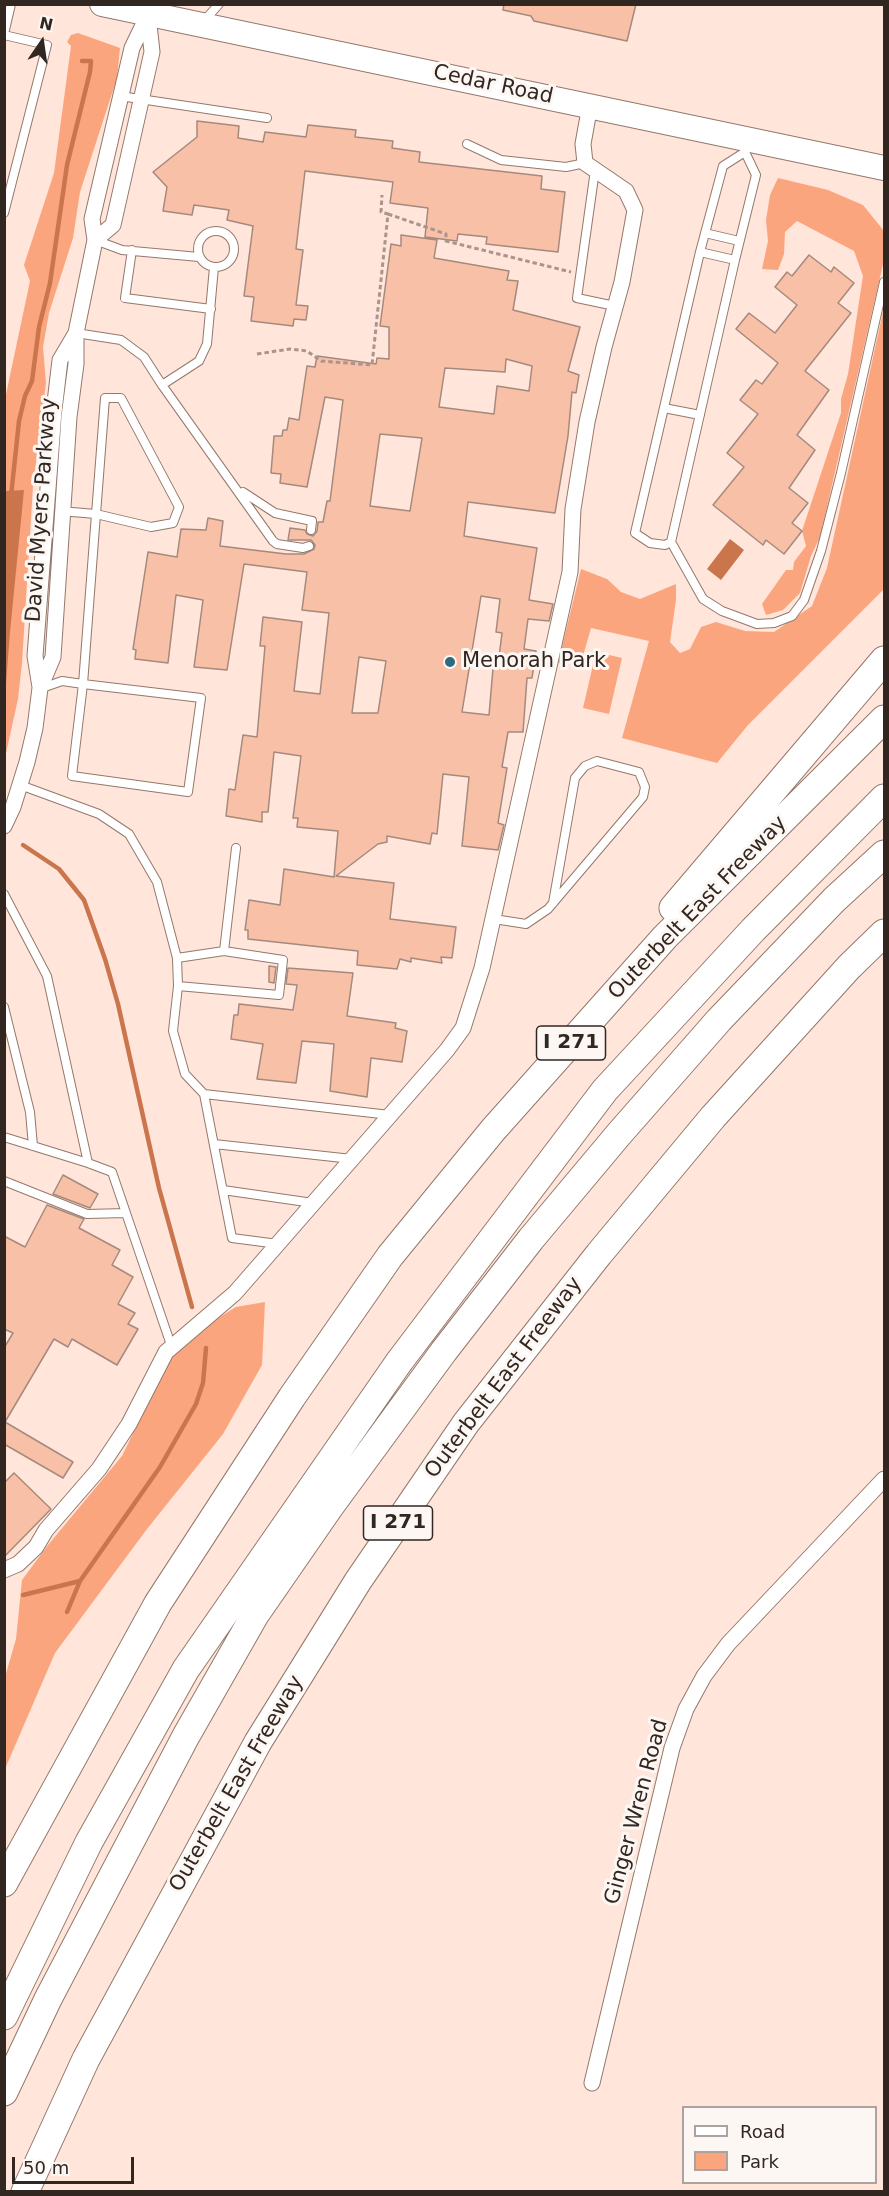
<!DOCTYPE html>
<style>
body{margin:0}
#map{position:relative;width:889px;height:2196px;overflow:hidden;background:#ffe5da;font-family:"DejaVu Sans",sans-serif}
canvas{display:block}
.frame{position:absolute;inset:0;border:6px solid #322621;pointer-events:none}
.legend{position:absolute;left:682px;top:2106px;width:195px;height:78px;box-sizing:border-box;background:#fdf7f4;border:2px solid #aca3a0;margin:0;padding:8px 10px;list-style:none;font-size:18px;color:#322621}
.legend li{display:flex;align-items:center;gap:12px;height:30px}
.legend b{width:30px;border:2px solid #aca3a0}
.north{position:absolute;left:12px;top:12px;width:60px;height:60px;-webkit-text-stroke:4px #fdf7f4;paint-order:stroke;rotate:13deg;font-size:16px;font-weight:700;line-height:24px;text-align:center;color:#322621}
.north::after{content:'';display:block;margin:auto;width:21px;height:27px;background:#322621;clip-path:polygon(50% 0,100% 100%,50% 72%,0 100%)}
.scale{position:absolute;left:12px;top:2157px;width:122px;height:27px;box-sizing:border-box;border:3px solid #322621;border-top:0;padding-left:8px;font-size:18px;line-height:21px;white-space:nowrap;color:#322621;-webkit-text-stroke:4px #fdf7f4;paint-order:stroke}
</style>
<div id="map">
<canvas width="889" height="2196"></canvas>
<div class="frame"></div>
<ul class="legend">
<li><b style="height:8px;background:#fff"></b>Road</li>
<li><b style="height:16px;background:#fba57f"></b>Park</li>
</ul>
<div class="north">N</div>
<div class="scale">50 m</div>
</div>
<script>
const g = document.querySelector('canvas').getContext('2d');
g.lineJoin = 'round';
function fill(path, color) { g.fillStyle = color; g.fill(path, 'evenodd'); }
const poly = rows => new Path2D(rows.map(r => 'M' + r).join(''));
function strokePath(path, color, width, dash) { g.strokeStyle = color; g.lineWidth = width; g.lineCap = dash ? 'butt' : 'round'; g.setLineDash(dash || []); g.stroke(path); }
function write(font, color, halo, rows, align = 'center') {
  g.font = font + ' "DejaVu Sans",sans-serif'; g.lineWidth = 6; g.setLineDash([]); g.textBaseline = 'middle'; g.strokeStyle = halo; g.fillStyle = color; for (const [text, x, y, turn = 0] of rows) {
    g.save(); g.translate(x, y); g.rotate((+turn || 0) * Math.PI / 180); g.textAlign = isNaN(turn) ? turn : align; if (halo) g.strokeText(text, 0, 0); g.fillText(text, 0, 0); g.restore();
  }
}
fill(poly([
 [78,33,120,48,117,78,80,192,73,238,49,313,43,347,46,383,33,486,22,663,18,699,5,758,5,399,30,281,24,265,54,173,71,46,67,42,71,35],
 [778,178,828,190,863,205,884,231,884,260,820,537,811,556,800,593,783,610,766,615,762,604,786,570,793,570,794,562,806,546,802,531,841,413,841,399,848,374,863,276,854,251,797,221,785,232,784,254,778,270,762,269,768,241,766,220,770,195],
 [884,307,884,589,748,725,717,763,622,738,649,641,591,628,581,663,558,663,581,569,607,579,621,592,640,599,676,584,676,600,670,642,680,653,690,649,701,627,716,622,745,631,774,632,812,606,827,568],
 [596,652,622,658,609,714,583,708],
 [265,1302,262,1365,223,1434,147,1529,55,1653,5,1769,5,1677,16,1639,22,1580,48,1545,122,1456,177,1343,236,1307]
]), '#fba57f');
fill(poly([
 [24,490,10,632,5,697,5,491],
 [730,539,744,550,721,580,707,569]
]), '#cb754d');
strokePath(poly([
 [11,496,19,421,25,396,32,381,39,327,50,283,67,165,90,72,91,61,82,61],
 [23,845,59,869,84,900,105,959,118,1004,159,1188,192,1307],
 [23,1595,80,1581],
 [67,1612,80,1581,160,1467,196,1404,203,1383,206,1348]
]), '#cb754d', 4.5);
const building = poly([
 [504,4,636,4,627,41,534,21,531,16,503,10,504,4],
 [197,121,239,126,238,138,263,142,265,132,306,137,308,125,356,130,355,137,393,141,392,148,420,152,419,162,542,176,541,189,565,192,558,252,486,244,487,237,458,234,457,241,425,237,428,208,390,203,393,182,305,171,296,249,303,250,296,305,308,306,306,320,294,319,293,326,251,321,254,297,244,296,253,226,227,220,229,210,194,205,192,215,163,211,167,187,153,172,197,137,197,121],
 [401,235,437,240,434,258,509,271,507,280,518,281,513,310,580,327,568,371,579,375,576,393,572,392,568,436,555,513,468,502,464,536,537,548,529,600,553,604,549,621,528,619,524,649,536,651,532,678,527,678,523,732,508,732,502,767,507,768,498,823,504,825,498,850,462,846,469,777,443,774,437,834,432,833,430,844,387,836,387,842,378,844,336,876,394,883,390,919,456,927,452,958,441,957,442,963,411,958,411,962,400,959,397,969,357,965,358,951,248,939,248,930,245,930,249,900,280,905,284,869,334,877,338,831,297,827,298,818,293,818,301,756,274,752,268,812,262,812,262,822,226,816,229,789,235,790,243,735,257,737,265,646,260,646,263,617,302,622,294,691,320,694,329,613,302,610,307,572,244,564,227,670,194,667,203,600,176,595,168,663,135,659,136,650,133,649,148,552,177,557,181,529,206,530,208,518,223,521,220,546,286,554,304,554,314,549,315,545,311,540,288,540,290,528,305,530,307,534,313,536,317,531,318,522,323,522,327,501,330,501,343,400,325,397,307,487,280,483,281,474,271,473,274,436,282,436,283,430,287,430,289,418,299,420,307,366,315,367,317,356,376,364,377,358,389,359,389,327,380,326,391,244,401,246,401,235],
 [506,359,532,366,529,391,497,386,494,414,439,407,445,368,505,372,506,359],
 [380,434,422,438,410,511,370,506,380,434],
 [481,596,500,599,496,632,502,633,499,657,494,657,489,715,462,712,481,596],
 [359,657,386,661,378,713,352,713,359,657],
 [809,255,831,272,834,267,854,283,838,303,851,313,805,371,829,390,797,435,815,450,789,488,808,503,792,523,802,531,784,554,766,540,763,545,713,505,744,467,727,453,758,414,740,400,756,380,762,384,778,363,736,329,749,313,775,333,797,305,775,287,787,272,792,276,809,255],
 [269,966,276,967,274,983,269,982,269,966],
 [288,968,353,973,347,1016,396,1023,395,1028,407,1031,402,1062,371,1058,367,1097,330,1091,334,1044,302,1041,296,1083,257,1079,263,1044,231,1039,234,1015,238,1015,239,1004,293,1010,297,985,286,984,288,968],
 [63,1175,98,1194,90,1208,53,1194,63,1175],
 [47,1205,84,1219,79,1228,120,1250,112,1265,133,1277,118,1304,135,1313,128,1324,138,1329,117,1365,72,1339,68,1347,54,1339,5,1422,73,1462,63,1478,4,1444,4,1348,13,1333,4,1329,4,1236,25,1247,47,1205],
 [14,1473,51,1509,4,1557,4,1483,14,1473]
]);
fill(building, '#f8c0a7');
strokePath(building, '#a6897d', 1.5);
const lane = poly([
 [204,21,219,4],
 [4,34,11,4],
 [4,35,47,45,4,213],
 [120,96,267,118],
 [467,144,501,160,566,167,585,163],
 [745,152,756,175,735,260,700,252,723,166,745,152],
 [595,170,577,298,615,306],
 '198 249a18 18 0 1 1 36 0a18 18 0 1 1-36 0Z',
 [705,233,739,241],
 [95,240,122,250,199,257],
 [132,250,125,298,211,309],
 [700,252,635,533,650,543,665,545,671,542,735,260],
 [214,267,207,344,199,361,162,385,273,541,277,544,303,548,309,546],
 [76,333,121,340,144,357,162,385],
 [105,398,121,398,179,507,173,523,151,527,96,514,105,398],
 [664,408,700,415],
 [243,492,275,513,312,521,311,530],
 [671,542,703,599,722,611,757,624,774,623,792,616,804,600,821,551,841,473,884,282],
 [42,688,62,681,83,684,201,698,188,792,72,776,83,684,96,514,60,511],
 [20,785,99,814,129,834,157,882,177,958,224,951,283,960,279,995,178,986,173,1031,185,1074,204,1094,390,1115],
 [4,894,47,976,88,1163,112,1172,172,1348],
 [494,919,526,924,548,909,643,797,645,787,639,772,597,761,585,766,575,778,553,903],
 [224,951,236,848],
 [177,958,178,986],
 [4,1007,30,1112,33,1146],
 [204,1094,232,1238,278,1244],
 [4,1137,88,1163],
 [214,1144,352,1159],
 [4,1181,87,1214,126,1213],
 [223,1190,313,1203]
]);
const street = poly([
 [95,240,113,225,152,52,148,15],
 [40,687,35,656,54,411,60,360,76,333],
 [4,826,13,807,27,762,35,728,40,688,53,657,69,417,76,364,76,333,95,240,92,219,132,48,148,15],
 [4,1570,18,1564,36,1547,46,1530,99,1469,129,1424,166,1352,235,1293,447,1050,463,1028,482,968,570,572,573,509,587,422,604,347,622,282,635,210,626,191,585,163,583,144,590,105],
 [592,2083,672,1748,686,1709,704,1676,728,1644,884,1479]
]);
const primary = poly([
 [102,4,884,168]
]);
const highway = poly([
 [673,908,884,660],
 [4,1883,158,1603,292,1397,390,1256,493,1130,665,937,884,719],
 [4,2016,89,1842,186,1669,399,1362,605,1090,753,930,884,798],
 [4,2092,48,1999,186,1736,255,1615,329,1508,444,1351,531,1239,619,1134,719,1020,834,900,884,854],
 [25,2192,86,2059,258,1742,358,1581,466,1423,599,1254,713,1117,849,967,884,933]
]);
strokePath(lane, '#94786b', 10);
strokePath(street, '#94786b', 17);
strokePath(primary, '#94786b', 26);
strokePath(highway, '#94786b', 29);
strokePath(poly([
 [388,214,446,234,446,241,571,272],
 [257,354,290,349,307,351,321,361,372,365,388,214,381,212,382,195]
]), '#aa958d', 3, [4.5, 3]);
strokePath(lane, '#fff', 8);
strokePath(street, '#fff', 15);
strokePath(primary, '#fff', 24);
strokePath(highway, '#fff', 27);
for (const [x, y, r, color] of [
 [450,662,6,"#2d6b81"]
]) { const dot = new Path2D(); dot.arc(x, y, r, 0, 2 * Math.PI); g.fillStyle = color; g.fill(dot); strokePath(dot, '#fdf7f4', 2); }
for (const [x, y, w] of [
 [571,1043,69],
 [398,1523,69]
]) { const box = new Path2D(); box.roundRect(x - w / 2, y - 17, w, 34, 4.5); g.fillStyle = '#fdf7f4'; g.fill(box); strokePath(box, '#322621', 1.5); }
write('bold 20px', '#322621', null, [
 ["I 271",571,1043],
 ["I 271",398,1523]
]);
write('21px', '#322621', '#fdf7f4', [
 ["Cedar Road",493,85,12],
 ["David Myers Parkway",42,510,-86],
 ["Outerbelt East Freeway",698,908,-46],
 ["Outerbelt East Freeway",504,1378,-53],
 ["Outerbelt East Freeway",237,1784,-60],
 ["Ginger Wren Road",637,1812,-75]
]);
write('21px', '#322621', '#fdf7f4', [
 ["Menorah Park",462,662]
], 'left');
</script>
